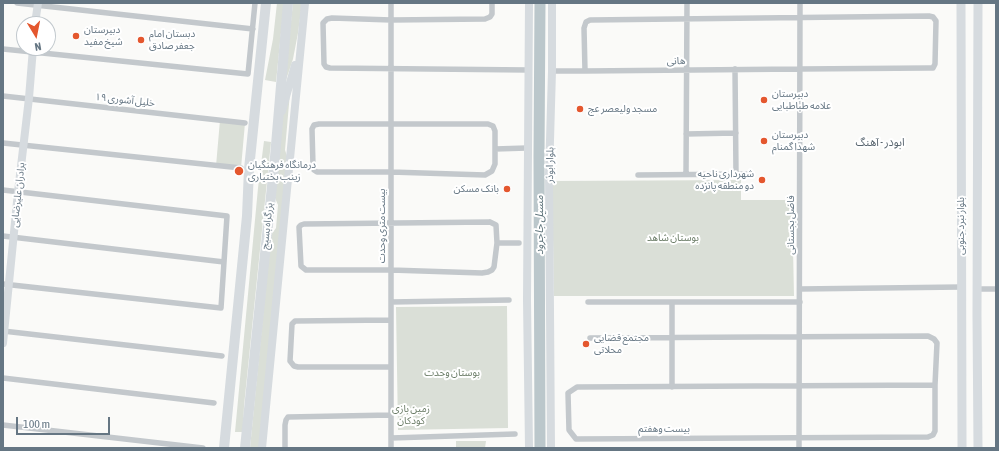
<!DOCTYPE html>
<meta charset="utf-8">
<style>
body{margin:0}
#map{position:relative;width:999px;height:451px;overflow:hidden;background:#fafaf8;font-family:"Asap Condensed",sans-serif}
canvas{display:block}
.frame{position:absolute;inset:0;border:4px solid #657683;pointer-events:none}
.north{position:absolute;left:16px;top:16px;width:40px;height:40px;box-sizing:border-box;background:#fff;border:1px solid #c1c8cd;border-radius:50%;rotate:170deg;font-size:11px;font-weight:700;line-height:16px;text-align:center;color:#657683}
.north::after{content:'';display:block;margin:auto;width:14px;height:18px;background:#e4572e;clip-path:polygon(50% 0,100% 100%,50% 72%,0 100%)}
.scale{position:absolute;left:16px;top:417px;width:94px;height:18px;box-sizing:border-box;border:2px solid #657683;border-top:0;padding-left:5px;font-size:12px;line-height:14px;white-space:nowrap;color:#657683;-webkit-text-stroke:3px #fff;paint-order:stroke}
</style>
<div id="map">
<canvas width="999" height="451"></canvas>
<div class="frame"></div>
<div class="north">N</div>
<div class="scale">100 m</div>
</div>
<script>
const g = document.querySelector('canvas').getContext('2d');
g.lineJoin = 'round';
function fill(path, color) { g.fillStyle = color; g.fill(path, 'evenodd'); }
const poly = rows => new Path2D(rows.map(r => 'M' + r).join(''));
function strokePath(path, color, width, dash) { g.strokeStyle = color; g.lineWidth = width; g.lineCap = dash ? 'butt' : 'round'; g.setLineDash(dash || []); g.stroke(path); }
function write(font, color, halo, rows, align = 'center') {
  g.font = font + ' "Asap Condensed","Noto Sans Arabic",sans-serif'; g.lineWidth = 4; g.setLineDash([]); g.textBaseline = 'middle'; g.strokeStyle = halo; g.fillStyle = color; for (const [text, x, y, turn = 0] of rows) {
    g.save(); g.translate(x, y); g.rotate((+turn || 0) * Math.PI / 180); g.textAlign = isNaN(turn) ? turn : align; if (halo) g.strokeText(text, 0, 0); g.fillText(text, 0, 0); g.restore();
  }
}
fill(poly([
 [277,3,284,3,276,82,265,80,273,39],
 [293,3,302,3,298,33,293,59,284,86],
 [291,81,285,150,288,159,259,448,250,448,271,235,276,228,278,205,275,198,281,114],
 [220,120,245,123,241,168,216,166],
 [264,141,271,142,244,406,243,432,235,432,258,188],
 [741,180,741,200,792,200,794,296,554,296,552,181],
 [507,306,508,428,398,430,396,307],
 [456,441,486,441,485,448,456,448]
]), '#dadfd7');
strokePath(poly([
 [540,3,539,156,540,448]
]), '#bbc7cb', 11);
strokePath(poly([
 [17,3,253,29],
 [492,3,492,14,490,17,485,19,391,20,332,18,327,19,323,23,324,64,326,67,330,68,528,70],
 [3,49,248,74,255,3],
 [735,69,736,174],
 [552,71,585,71,800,69,928,68,933,68,935,64,936,21,933,17,929,16,590,20,586,22,584,28,585,71],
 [3,96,245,123],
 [319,124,488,124,493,126,495,131,495,164,492,171,485,175,391,172,317,172,314,170,313,166,312,129,314,125,319,124],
 [686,134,736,133],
 [3,143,241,168],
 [495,149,527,148],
 [686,174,687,3],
 [638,175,748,174],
 [3,190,227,216,221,308,3,284],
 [490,222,496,225,497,243,494,267,492,270,488,272,482,273,391,270,306,270,301,266,299,227,301,225,304,224,490,222],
 [3,236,224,262],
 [497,243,519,243],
 [800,289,961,287],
 [978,289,996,289],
 [391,302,509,300],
 [588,302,800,302],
 [672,302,672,387],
 [3,331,222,356],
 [590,338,928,336,934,339,937,343,935,385,935,431,933,435,928,437,576,439,569,430,568,393,577,387,935,385],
 [391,367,298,367,294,366,290,361,292,324,295,321,391,320],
 [3,378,214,403],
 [3,425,203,448],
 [391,438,515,434],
 [285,448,285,425,286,420,288,417,391,415],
 [391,448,391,3],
 [799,448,800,3]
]), '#c3c8cc', 5.5);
strokePath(poly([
 [529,3,527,300,529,448],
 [35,24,38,3],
 [282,111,295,65],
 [3,343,18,192,29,98,33,48],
 [262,448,305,3],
 [551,448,549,175,552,71,552,3]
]), '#d6dbdf', 8);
strokePath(poly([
 [961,3,962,448],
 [978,3,977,315,978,448]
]), '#d6dbdf', 9);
strokePath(poly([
 [224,448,247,216,249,169,266,3],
 [245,448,275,157,288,3]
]), '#d6dbdf', 10);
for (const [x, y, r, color] of [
 [76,36,4,"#e4572e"],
 [141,40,4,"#e4572e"],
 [764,100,4,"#e4572e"],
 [580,109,4,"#e4572e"],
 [764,141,4,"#e4572e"],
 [239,171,5,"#e4572e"],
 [762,180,4,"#e4572e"],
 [507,189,4,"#e4572e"],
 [586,344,4,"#e4572e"]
]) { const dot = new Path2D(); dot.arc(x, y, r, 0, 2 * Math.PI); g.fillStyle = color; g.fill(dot); strokePath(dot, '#fff', 1.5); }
write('10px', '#657683', '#fff', [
 ["دبیرستان",84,30],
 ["شیخ مفید",84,42],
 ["دبستان امام",149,34],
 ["جعفر صادق",149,46],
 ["دبیرستان",772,94],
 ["علامه طباطبایی",772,106],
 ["مسجد ولیعصر عج",588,109],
 ["دبیرستان",772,135],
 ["شهدا گمنام",772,147],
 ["درمانگاه فرهنگیان",248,165],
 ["زینب بختیاری",248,177],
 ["شهرداری ناحیه",754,174,"right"],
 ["دو منطقه پانزده",754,186,"right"],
 ["بانک مسکن",499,189,"right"],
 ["مجتمع قضایی",594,338],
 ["محلاتی",594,350]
], 'left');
write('10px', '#657683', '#fff', [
 ["هانی",676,61,-1],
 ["خلیل آشوری ۱۹",125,100,6],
 ["بلوار ابوذر",550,165,-89],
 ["برادران علیرضایی",18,195,-84],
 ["فاضل بجستانی",791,225,-90],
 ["بزرگراه بسیج",267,226,-84],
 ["بیست متری وحدت",382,226,-90],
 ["بلوار نبرد جنوبی",961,226,-90],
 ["بیست وهفتم",664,429]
]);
write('10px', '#687a64', '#fff', [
 ["بوستان شاهد",673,238],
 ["بوستان وحدت",452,373],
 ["زمین بازی",411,409],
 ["کودکان",411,421]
]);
write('11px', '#57646e', '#fff', [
 ["ابوذر - آهنگ",880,143]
]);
write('italic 11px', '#60757c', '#fff', [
 ["مسیل جاجرود",540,225,-90]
]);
</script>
